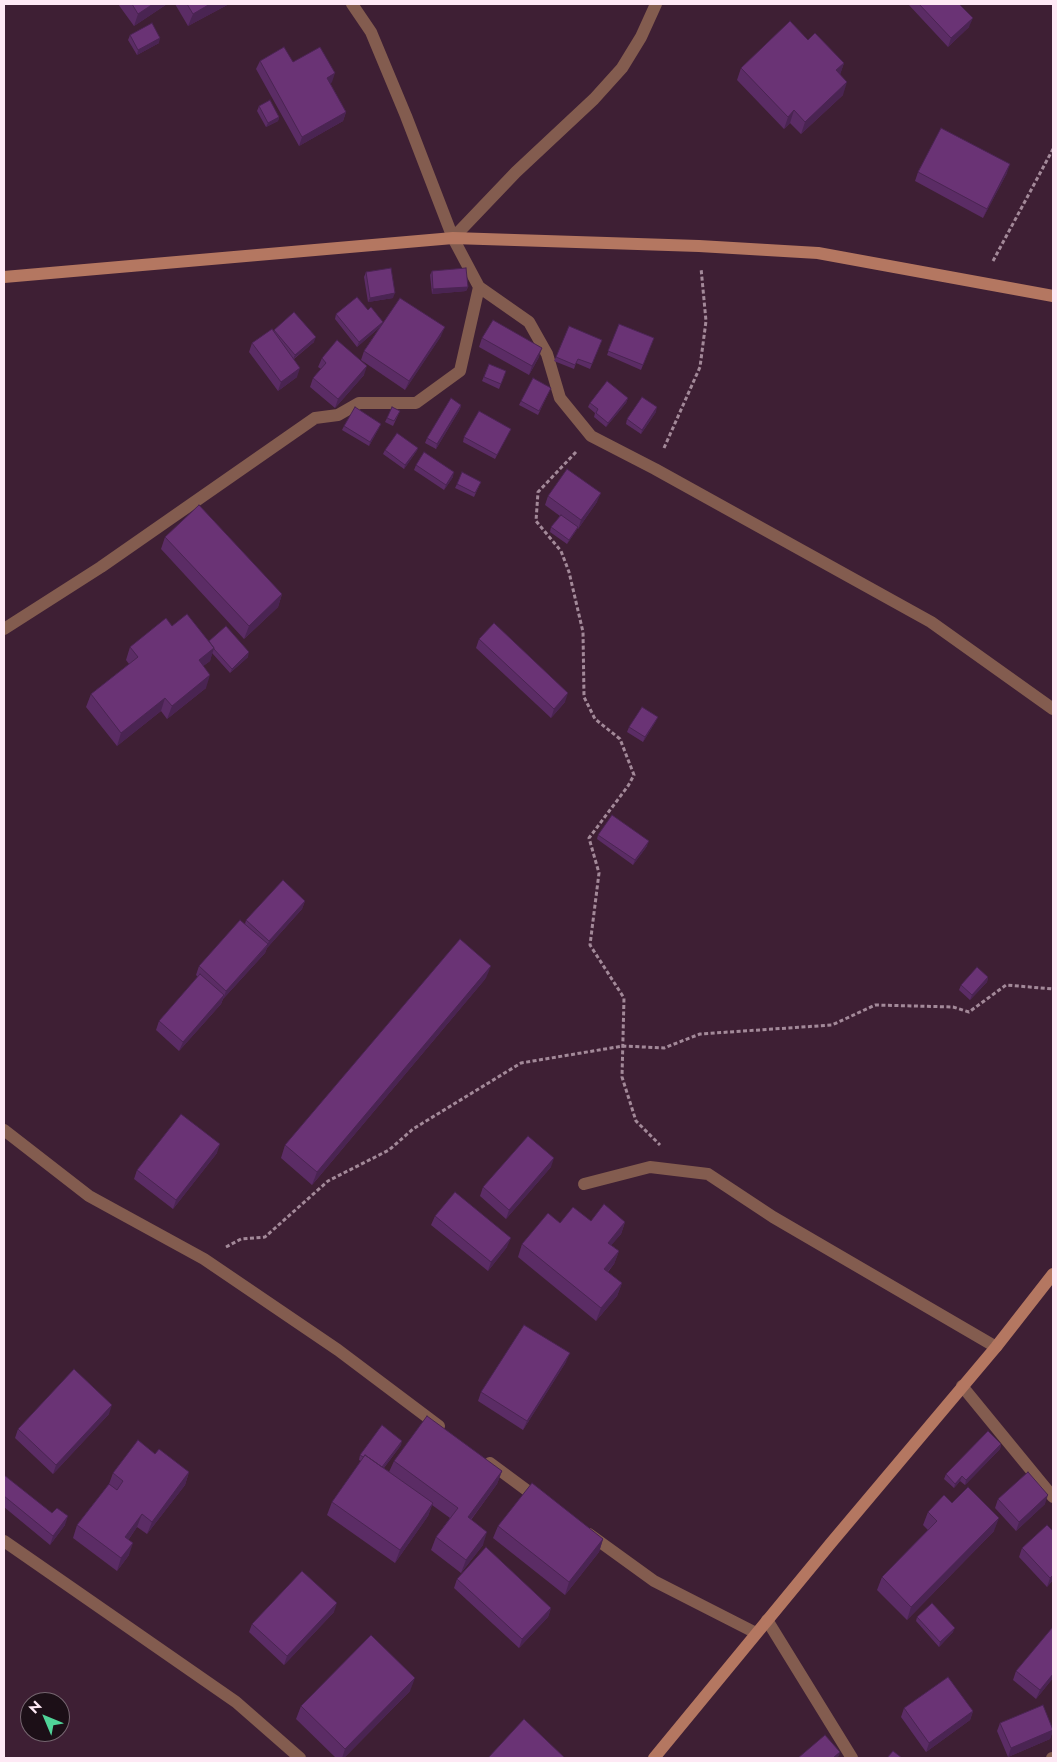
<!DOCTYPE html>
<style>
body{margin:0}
#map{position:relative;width:1057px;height:1762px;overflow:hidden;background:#3e1f34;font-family:Jost,sans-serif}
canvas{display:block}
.frame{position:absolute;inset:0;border:5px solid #fee9f5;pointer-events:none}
.north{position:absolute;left:20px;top:1692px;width:50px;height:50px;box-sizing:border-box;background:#1c0f17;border:1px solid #766670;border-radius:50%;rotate:315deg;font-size:14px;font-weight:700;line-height:20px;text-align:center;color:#fee9f5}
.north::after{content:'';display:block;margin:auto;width:18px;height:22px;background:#50d398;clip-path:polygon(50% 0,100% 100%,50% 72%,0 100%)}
</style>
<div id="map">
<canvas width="1057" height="1762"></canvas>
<div class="frame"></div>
<div class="north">N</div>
</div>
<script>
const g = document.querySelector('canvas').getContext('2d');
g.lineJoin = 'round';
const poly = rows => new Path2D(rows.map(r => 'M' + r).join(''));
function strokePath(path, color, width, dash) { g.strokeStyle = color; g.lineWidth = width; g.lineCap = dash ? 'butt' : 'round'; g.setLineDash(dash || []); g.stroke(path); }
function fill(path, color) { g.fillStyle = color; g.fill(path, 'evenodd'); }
strokePath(poly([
 [993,261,1053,149],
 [664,448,700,367,706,321,701,268],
 [576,452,538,492,536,521,561,551,569,572,583,632,584,697,595,719,620,739,634,775,628,786,589,838,599,873,590,945,624,998,622,1077,636,1121,660,1145],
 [226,1247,241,1239,265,1237,328,1181,389,1150,413,1129,521,1063,623,1046,664,1048,700,1034,832,1025,875,1005,953,1007,969,1012,1006,985,1053,989]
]), '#a38999', 3, [4, 2.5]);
strokePath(poly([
 [584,1184,650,1167,708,1174,773,1217,996,1347]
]), '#835c4f', 12);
strokePath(poly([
 [453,238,516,172,594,99,622,68,641,37,656,4],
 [479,287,529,322,547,354,560,398,591,436,655,469,931,622,1053,709],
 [4,629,101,567,315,418,338,415,359,403,416,403,460,371,479,287,453,238,406,116,371,32,352,4],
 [4,1130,89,1196,204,1259,338,1350,439,1426],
 [962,1386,1053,1497],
 [490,1463,540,1500],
 [589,1534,654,1581,756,1633],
 [4,1541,236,1702,300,1758],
 [767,1620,852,1758],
 [1052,1758,1053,1758]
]), '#835c4f', 12);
strokePath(poly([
 [4,277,453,238,699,246,818,253,1053,296],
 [654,1758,831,1543,996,1347,1053,1274]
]), '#b47761', 12);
fill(poly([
 [118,4,167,4,134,26],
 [175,4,229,4,188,26],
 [908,4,959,4,969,27,948,47],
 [130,35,159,43,137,55,128,40],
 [808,40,844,63,840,74,843,95,801,134,790,123,784,129,737,80,741,68],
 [260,61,293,62,332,82,330,83,346,112,343,121,299,146,256,69],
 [259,106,279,117,278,121,266,127,257,111],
 [918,172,1007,173,983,218,915,181],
 [432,271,468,287,466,291,432,294,430,275],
 [366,272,393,298,368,302,364,277],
 [368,310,382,325,441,336,405,390,361,360,364,351,380,327,357,347,335,319,336,314],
 [619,324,654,338,641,370,607,355],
 [274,330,314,342,294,359,297,377,278,391,249,352,252,343,273,331],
 [482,338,539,357,529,375,479,347],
 [602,340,590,369,576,363,574,369,554,361,556,357],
 [322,358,364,375,335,408,310,387,313,378,321,369,318,367],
 [489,364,506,371,499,389,482,381],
 [551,388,538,415,519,405,521,401],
 [628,398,626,403,606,427,594,417,595,413,588,407,590,403],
 [461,405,460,409,436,449,425,443,427,438],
 [400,411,393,426,385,422,387,418],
 [656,412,641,434,626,424,627,419],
 [344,426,379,428,369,446,342,430],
 [511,429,495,459,463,442,464,437],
 [418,448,416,452,404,469,383,454,385,450],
 [416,465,453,477,444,490,414,470],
 [457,484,479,486,474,497,455,488],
 [548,496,597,502,578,529,577,528,576,531,567,544,550,532,551,527,560,516,545,505],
 [165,537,282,594,278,607,244,639,161,549],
 [172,626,248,657,230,673,212,653,210,661,203,666,206,688,167,719,161,711,117,746,86,707,91,694,129,664,126,660,130,647],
 [479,639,565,702,551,718,476,648],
 [656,721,643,742,627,732,629,727],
 [598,835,647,846,633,865,597,839],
 [305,901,302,909,267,948,265,953,223,999,221,1004,179,1051,156,1030,159,1021,198,977,196,975,199,966,245,924,246,920],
 [988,977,987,982,970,1000,959,990,961,985],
 [486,978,312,1185,281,1158,285,1145],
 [217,1153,173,1209,134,1179,137,1170],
 [551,1167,506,1219,480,1196,483,1187],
 [435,1216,507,1247,488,1271,431,1225],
 [591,1221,625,1222,621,1234,611,1245,619,1251,614,1264,608,1272,622,1283,617,1296,596,1321,518,1257,522,1244,560,1223],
 [566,1362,523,1430,478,1401,481,1392],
 [109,1414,53,1474,15,1438,18,1429],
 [1001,1444,1000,1449,965,1485,960,1481,954,1488,944,1479,946,1474],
 [401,1445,384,1468,389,1472,394,1461,502,1471,497,1484,471,1520,483,1545,461,1573,431,1550,436,1537,450,1518,432,1505,428,1516,395,1563,327,1515,332,1502,361,1461,359,1460,360,1455],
 [155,1454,189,1472,185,1485,147,1534,137,1527,129,1539,129,1555,117,1571,73,1538,77,1525,109,1484,113,1473],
 [4,1475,65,1525,50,1545,4,1507],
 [998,1499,1045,1504,1016,1531,995,1508],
 [952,1503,994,1531,907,1620,877,1590,882,1577,928,1530,923,1525,928,1512],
 [498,1526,603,1539,599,1552,565,1595,493,1538],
 [1053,1531,1053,1580,1047,1587,1019,1557,1022,1548],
 [457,1579,551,1608,548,1617,519,1648,454,1588],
 [334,1612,284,1665,249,1632,252,1624],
 [917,1617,953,1632,939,1647,916,1621],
 [1053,1629,1053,1678,1036,1699,1013,1680,1016,1671],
 [410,1691,344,1758,336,1758,296,1719,301,1706],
 [904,1708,973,1711,970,1720,926,1752,901,1717],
 [1000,1723,1053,1730,1050,1739,1008,1757,997,1731]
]), '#5b2c65');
fill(poly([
 [153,4,167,4,134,26,138,14],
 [210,4,229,4,188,26,193,14],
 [973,18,969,27,948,47,951,38],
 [160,38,159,43,137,55,138,50],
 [844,63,840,75,836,70],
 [335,73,332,82,323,87,327,78],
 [847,82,843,95,801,134,805,122],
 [794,110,790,123,784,129,788,117],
 [346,112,343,121,299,146,302,137],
 [279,117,278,121,266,127,268,123],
 [1010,164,1007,173,983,218,987,209],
 [468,287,466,291,432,294,433,289],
 [395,293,393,298,368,302,370,298],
 [383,322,381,326,357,347,359,342],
 [445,327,441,336,405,390,409,381],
 [316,337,314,342,293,359,295,355],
 [542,348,539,357,529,375,532,366],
 [367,366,364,375,335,408,338,399],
 [300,368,297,377,278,391,281,382],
 [628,398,626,403,606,427,608,423],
 [461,405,460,409,436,449,437,444],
 [657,407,656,412,641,434,642,430],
 [381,424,379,428,369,446,370,442],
 [418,448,416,452,404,469,405,465],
 [454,472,453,477,444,490,446,485],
 [601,493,597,502,578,529,581,520],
 [578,527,576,531,567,544,569,540],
 [282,594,278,607,244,639,249,626],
 [214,648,210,661,194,673,199,660],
 [249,652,248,657,230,673,232,669],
 [210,675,206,688,167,719,172,706],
 [568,693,565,702,551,718,554,709],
 [165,698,161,711,117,746,121,733],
 [658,717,656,721,643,742,645,737],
 [649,841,647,846,633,865,635,860],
 [305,901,302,909,267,948,265,953,223,999,226,991,267,946,269,941],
 [491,966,486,978,312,1185,317,1172],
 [988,977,987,982,970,1000,972,995],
 [224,995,221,1004,179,1051,183,1042],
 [220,1144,217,1153,173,1209,176,1200],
 [554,1158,551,1167,506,1219,509,1210],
 [625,1222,621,1234,603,1255,608,1243],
 [511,1238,507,1247,488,1271,491,1262],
 [619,1251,614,1264,599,1281,604,1269],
 [622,1283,617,1296,596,1321,601,1308],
 [570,1353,566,1362,523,1430,527,1421],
 [112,1405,109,1414,53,1474,56,1465],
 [402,1441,401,1445,379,1474,381,1470],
 [1001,1444,1000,1449,965,1485,966,1480],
 [502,1471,497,1484,463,1530,468,1517],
 [189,1472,185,1485,147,1534,152,1522],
 [962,1476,960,1481,954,1488,955,1484],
 [1048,1495,1045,1504,1016,1531,1019,1522],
 [433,1503,428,1516,395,1563,400,1550],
 [142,1514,137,1527,121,1550,125,1537],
 [68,1516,65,1525,50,1545,53,1536],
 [999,1518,994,1531,907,1620,911,1607],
 [487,1532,483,1545,461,1573,466,1560],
 [603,1539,599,1552,565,1595,569,1582],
 [133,1543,129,1555,117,1571,121,1558],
 [1053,1575,1053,1580,1047,1587,1050,1578],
 [337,1603,334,1612,284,1665,287,1656],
 [551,1608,548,1617,519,1648,522,1639],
 [955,1628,953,1632,939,1647,940,1642],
 [1053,1674,1053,1678,1036,1699,1040,1690],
 [415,1678,410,1691,344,1758,342,1758,345,1749],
 [973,1711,970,1720,926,1752,929,1743],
 [1053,1730,1050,1739,1008,1757,1011,1748],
 [840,1752,839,1756,836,1758,833,1758]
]), '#4a2452');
const building = poly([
 [132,4,153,4,138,14,132,4],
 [187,4,210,4,193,14,187,4],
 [919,4,959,4,973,18,951,38,919,4],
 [790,21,808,40,815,33,844,63,836,70,847,82,805,122,794,110,788,117,741,68,790,21],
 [152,23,160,38,138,50,130,35,152,23],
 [284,47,293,62,320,47,335,73,327,78,346,112,302,137,260,61,284,47],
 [270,100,279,117,268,123,259,106,270,100],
 [941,128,1010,164,987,209,918,172,941,128],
 [391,268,395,293,370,298,366,272,391,268],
 [466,268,468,287,433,289,432,271,466,268],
 [357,297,368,310,371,307,383,322,359,342,336,314,357,297],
 [400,298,445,327,409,381,364,351,400,298],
 [294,312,316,337,295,355,274,330,294,312],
 [493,320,542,348,532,366,482,338,493,320],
 [619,324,654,338,643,365,608,351,619,324],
 [569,326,602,340,592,364,578,359,575,365,556,357,569,326],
 [272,329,300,368,281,382,252,343,272,329],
 [337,340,367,366,338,399,313,378,326,363,322,358,337,340],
 [489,364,506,371,501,384,484,377,489,364],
 [533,378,551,388,539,411,521,401,533,378],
 [607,381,628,398,608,423,596,413,598,409,590,403,607,381],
 [642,397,657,407,642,430,627,419,642,397],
 [451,398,461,405,437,444,427,438,451,398],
 [355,407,381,424,370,442,344,426,355,407],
 [392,407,400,411,394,421,387,418,392,407],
 [479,411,511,429,497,455,464,437,479,411],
 [397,433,418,448,405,465,385,450,397,433],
 [424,452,454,472,446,485,416,465,424,452],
 [567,469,601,493,581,520,548,496,567,469],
 [462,472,481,482,475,493,457,484,462,472],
 [199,505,282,594,249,626,165,537,199,505],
 [561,515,578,527,569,540,551,527,561,515],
 [187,614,214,648,199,660,210,675,172,706,165,698,121,733,91,694,138,657,130,647,166,618,172,626,187,614],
 [494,623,568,693,554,709,479,639,494,623],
 [226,626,249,652,232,669,214,649,214,648,209,641,226,626],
 [642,707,658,717,645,737,629,727,642,707],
 [612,815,649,841,635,860,598,835,612,815],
 [283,880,305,901,269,941,246,920,283,880],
 [240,920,268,944,226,991,199,966,240,920],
 [460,939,491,966,317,1172,285,1145,460,939],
 [977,967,988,977,972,995,961,985,977,967],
 [200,974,224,995,183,1042,159,1021,200,974],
 [181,1114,220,1144,176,1200,137,1170,181,1114],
 [528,1136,554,1158,509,1210,483,1187,528,1136],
 [455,1192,511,1238,491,1262,435,1216,455,1192],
 [604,1204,625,1222,608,1243,619,1251,604,1269,622,1283,601,1308,522,1244,548,1213,560,1223,573,1207,591,1221,604,1204],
 [524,1325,570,1353,527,1421,481,1392,524,1325],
 [74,1369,112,1405,56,1465,18,1429,74,1369],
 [427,1416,502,1471,468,1517,487,1532,466,1560,436,1537,458,1508,394,1461,427,1416],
 [382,1425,402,1441,382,1467,365,1455,363,1457,360,1455,382,1425],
 [988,1431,1001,1444,966,1480,962,1476,955,1484,946,1474,988,1431],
 [138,1440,155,1454,159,1449,189,1472,152,1522,142,1514,125,1537,133,1543,121,1558,77,1525,109,1484,117,1490,123,1481,113,1473,138,1440],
 [365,1455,433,1503,400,1550,332,1502,365,1455],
 [1028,1472,1048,1495,1019,1522,998,1499,1028,1472],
 [4,1475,52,1513,57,1508,68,1516,53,1536,4,1496,4,1475],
 [532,1483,603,1539,569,1582,498,1526,532,1483],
 [968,1487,999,1518,911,1607,882,1577,937,1521,928,1512,944,1495,952,1503,968,1487],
 [1047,1525,1053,1531,1053,1575,1050,1578,1022,1548,1047,1525],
 [486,1547,551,1608,522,1639,457,1579,486,1547],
 [302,1571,337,1603,287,1656,252,1624,302,1571],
 [932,1603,955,1628,940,1642,917,1617,932,1603],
 [1052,1628,1053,1629,1053,1674,1040,1690,1016,1671,1052,1628],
 [371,1635,415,1678,345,1749,301,1706,371,1635],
 [948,1677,973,1711,929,1743,904,1708,948,1677],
 [1043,1705,1053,1730,1011,1748,1000,1723,1043,1705],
 [524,1719,565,1758,488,1758,524,1719],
 [825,1735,840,1752,833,1758,798,1758,825,1735],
 [893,1751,902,1758,887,1758,893,1751]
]);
fill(building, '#6a3375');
strokePath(building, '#4a2452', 1);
</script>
